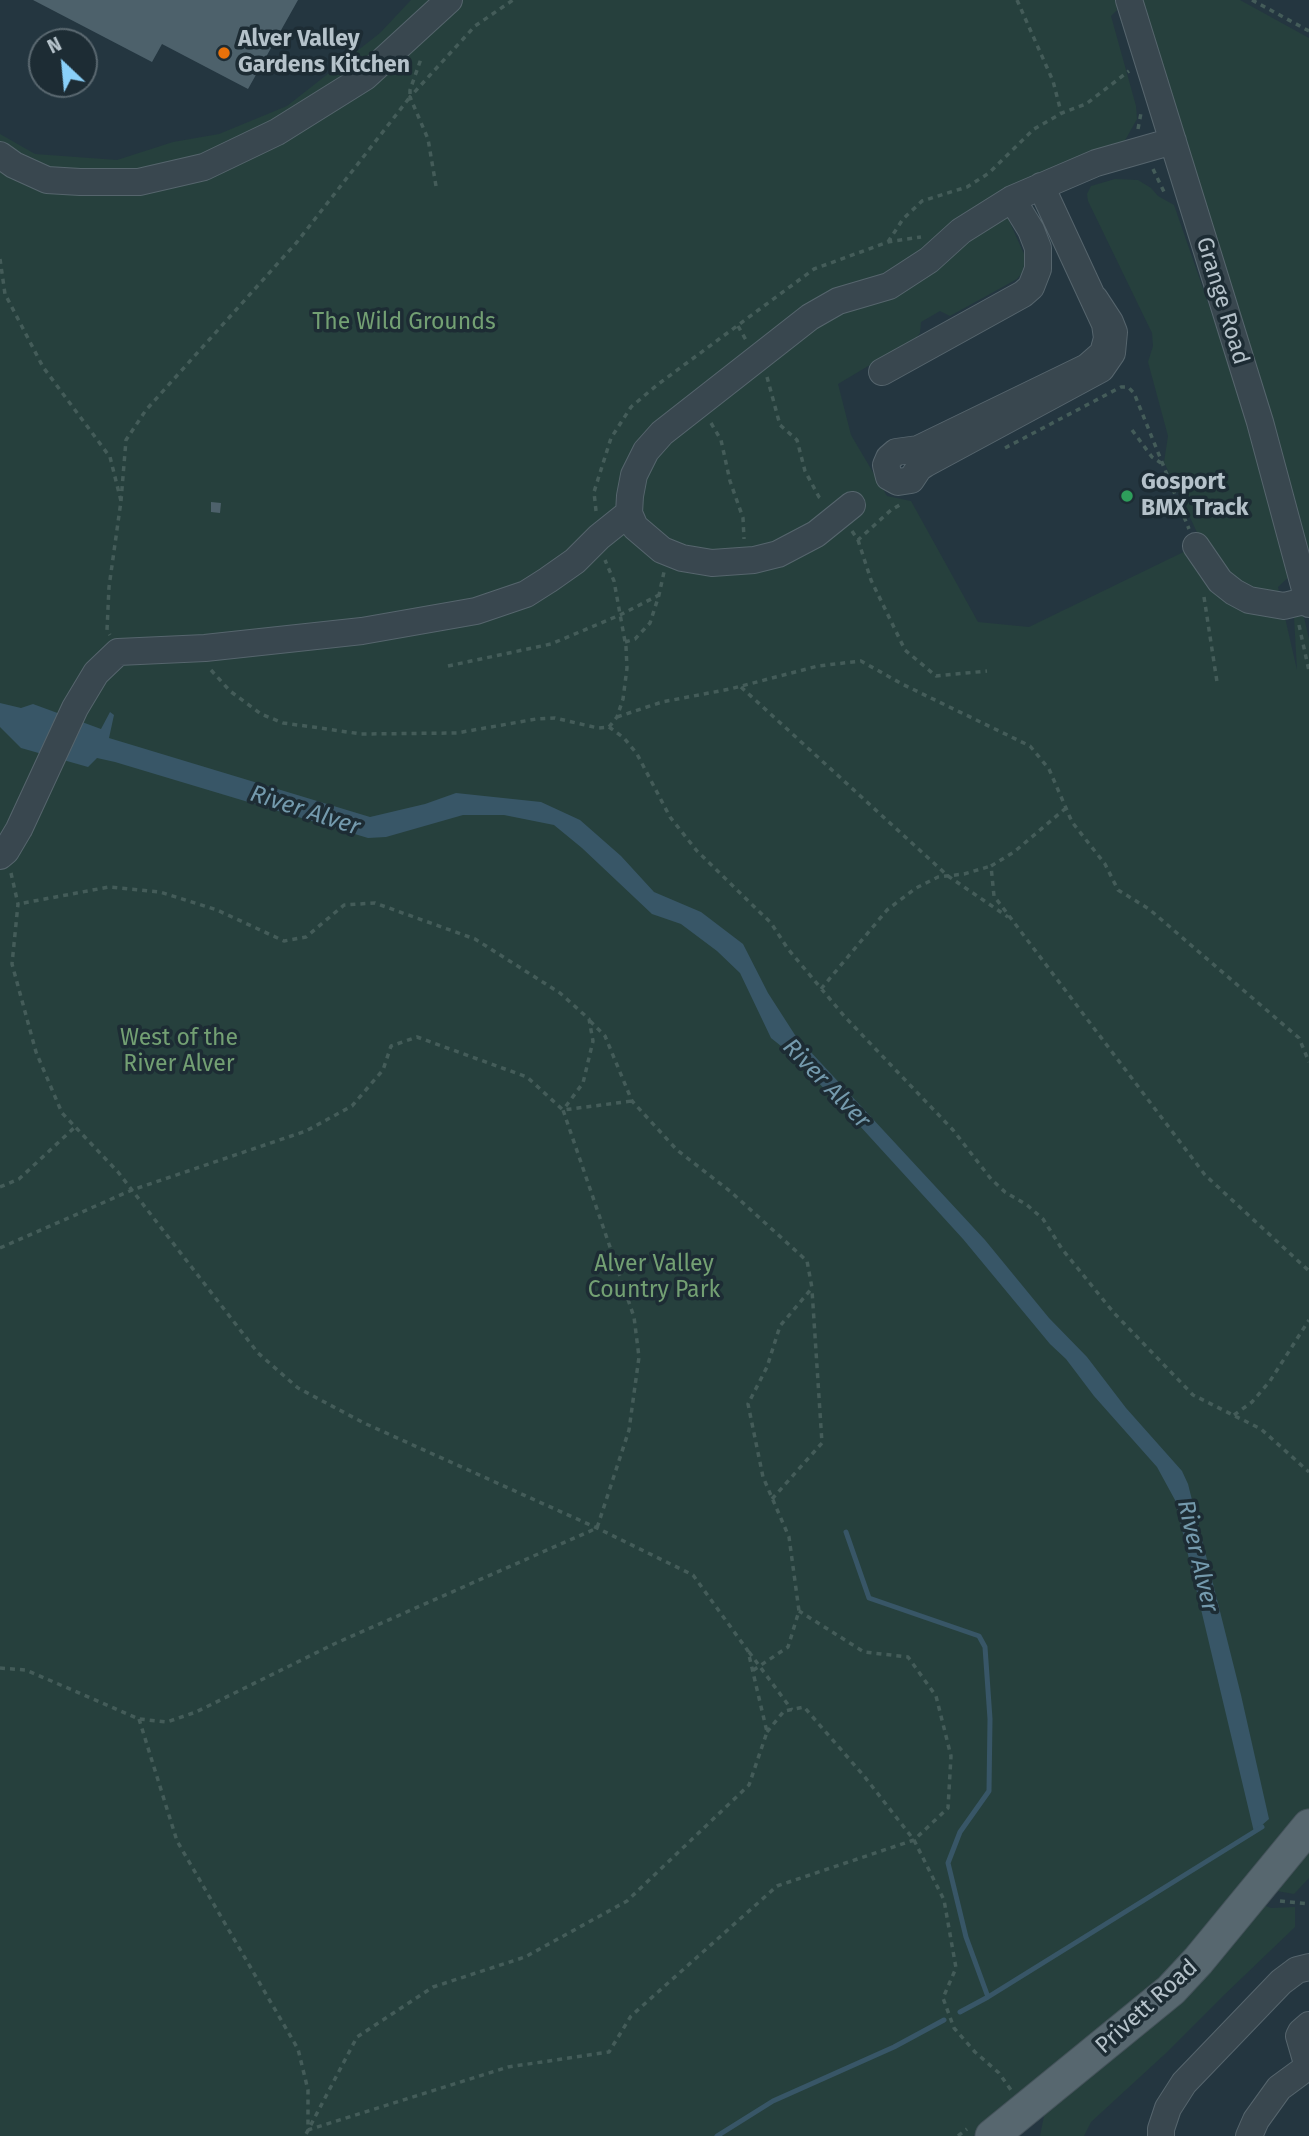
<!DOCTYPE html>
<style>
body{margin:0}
#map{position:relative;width:1309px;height:2136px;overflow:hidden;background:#243640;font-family:"Fira Sans",sans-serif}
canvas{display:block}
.north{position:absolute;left:28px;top:28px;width:70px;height:70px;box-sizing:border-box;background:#1d2c34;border:2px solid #5a6870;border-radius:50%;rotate:334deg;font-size:19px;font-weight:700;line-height:28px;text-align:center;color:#b5c2ca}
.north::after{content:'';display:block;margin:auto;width:24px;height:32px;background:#8ad0f9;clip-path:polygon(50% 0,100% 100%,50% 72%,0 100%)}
</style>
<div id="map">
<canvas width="1309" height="2136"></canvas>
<div class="north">N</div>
</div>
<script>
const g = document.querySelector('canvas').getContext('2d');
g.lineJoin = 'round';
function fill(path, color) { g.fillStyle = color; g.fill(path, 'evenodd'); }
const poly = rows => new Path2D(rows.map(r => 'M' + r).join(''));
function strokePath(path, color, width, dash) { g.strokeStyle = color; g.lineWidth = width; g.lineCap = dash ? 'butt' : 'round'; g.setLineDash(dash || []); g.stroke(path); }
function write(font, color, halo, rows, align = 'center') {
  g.font = font + ' "Fira Sans",sans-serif'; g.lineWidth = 7; g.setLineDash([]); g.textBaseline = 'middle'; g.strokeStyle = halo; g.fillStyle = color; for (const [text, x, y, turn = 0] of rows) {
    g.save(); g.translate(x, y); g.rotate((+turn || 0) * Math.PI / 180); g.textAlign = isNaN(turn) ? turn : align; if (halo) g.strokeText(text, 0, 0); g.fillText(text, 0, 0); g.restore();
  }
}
fill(poly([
 [411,0,1115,0,1117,10,1111,16,1136,106,1137,119,1123,144,998,196,1024,254,1025,262,1022,273,1017,279,950,316,940,311,921,322,920,333,917,337,838,384,851,435,887,496,911,501,978,622,1029,627,1202,543,1164,462,1168,436,1148,362,1153,346,1152,333,1088,201,1087,194,1091,186,1115,179,1138,180,1151,188,1158,196,1174,205,1246,412,1293,573,1278,587,1297,670,1294,617,1303,613,1309,639,1309,1811,1201,1942,1020,2100,973,2136,0,2136,0,134,35,154,117,160,173,142,219,134,287,106,380,33],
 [1140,0,1240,0,1309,38,1309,553,1289,479],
 [1309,1845,1309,1878,1294,1894,1271,1890],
 [1261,1904,1271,1908,1295,1907,1295,1927,1222,1997,1165,2054,1091,2122,1084,2136,1040,2136,1045,2111]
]), '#26403d');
fill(poly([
 [0,703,21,708,33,704,101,729,110,712,114,715,109,738,370,817,425,804,456,793,541,802,580,820,621,856,654,892,701,912,743,944,768,993,795,1035,985,1240,1049,1318,1087,1357,1126,1408,1182,1471,1188,1484,1241,1695,1269,1819,1254,1832,1175,1500,1157,1467,1094,1396,1066,1359,1050,1344,963,1239,859,1125,791,1054,771,1038,740,973,717,951,681,924,652,914,582,848,554,825,504,815,463,815,386,837,368,838,115,762,97,758,88,767,21,748,0,727]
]), '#385667');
strokePath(poly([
 [846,1532,869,1598,979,1636,985,1647,990,1719,989,1791,960,1832,948,1863,966,1937,988,1997],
 [960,2012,988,1997,1262,1827],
 [717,2136,773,2101,894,2047,944,2020]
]), '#385667', 5);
fill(poly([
 [33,0,298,0,248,89,162,44,152,62],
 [211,502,221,503,220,513,211,512]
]), '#4d616b');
const minor = poly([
 [1129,0,1260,422,1309,604],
 [0,155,14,165,47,180,80,182,139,182,204,167,277,132,365,77,449,0],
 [1041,186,1105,324,1107,338,1103,353,1087,367,918,449,896,452,889,458,886,465,889,477,898,482,911,480,919,468,925,464,1101,369,1112,353,1114,332,1110,322,1095,299],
 [882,372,1023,294,1031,287,1038,269,1038,248,1031,230,1012,199],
 [852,505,816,534,778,554,754,560,712,563,682,558,662,550,635,527,629,513,630,496,634,475,646,451,662,433,810,317,838,301,889,286,929,260,961,231,1012,199,1096,163,1173,141],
 [1196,546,1220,581,1234,592,1249,600,1284,606,1308,600],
 [0,856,6,851,19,829,75,708,96,673,118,652,205,648,362,631,476,611,526,594,548,580,575,561,599,537,629,513],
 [1308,2067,1299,2036,1301,2032,1309,2025],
 [1161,2136,1161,2129,1168,2108,1184,2083,1281,1982,1297,1970,1309,1967],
 [1249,2136,1256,2120,1279,2088,1309,2066]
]);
const major = poly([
 [992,2136,1171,1990,1198,1961,1309,1826]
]);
strokePath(minor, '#56656d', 28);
strokePath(major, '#45535b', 35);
strokePath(poly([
 [1017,0,1053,81,1061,112],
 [1252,0,1309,31],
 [1138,129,1141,113],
 [1153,169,1165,194],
 [436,186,428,139,410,97,475,26,513,0],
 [888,242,903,219,922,201,967,187,989,173,1034,129,1062,113,1086,104,1129,71],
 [0,259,5,294,43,367,110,457,121,501,109,587,107,630,110,635],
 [738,326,746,340],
 [767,377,780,425,797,440,805,471,819,497,823,500],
 [711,423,721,440,730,481,743,518,744,539],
 [1132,430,1152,457,1161,463],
 [1005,448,1121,387,1128,387,1134,393,1189,529],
 [121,501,126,440,146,410,297,242,410,97,410,90,422,56],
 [596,511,594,492,611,438,631,407,657,385,814,269,888,242,921,237],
 [852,531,858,540,891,510,903,503],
 [858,540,871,580,905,650,936,676,987,671],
 [1204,597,1217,682],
 [1299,625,1309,671],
 [625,642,635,639,650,623,659,595,664,572],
 [448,666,551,644,620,615,659,595],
 [211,670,230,691,261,714,283,723,313,727,361,734,457,733,536,719,555,718,598,728,609,727,617,717,623,699,627,668,626,647,614,581,605,560],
 [741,687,948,876,1008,917],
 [617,717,662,702,730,689,818,666,861,661,902,684,1030,746,1049,769,1072,822,1105,864,1118,890,1149,909,1299,1038,1309,1062],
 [609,727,624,738,637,754,670,817,697,851,771,923,788,949,845,1017,953,1130,991,1179,1005,1192,1027,1205,1043,1219,1062,1249,1114,1313,1193,1395,1261,1429,1309,1472],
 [1066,808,1014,852,991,866,994,896,1205,1175,1309,1271],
 [11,873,18,904,12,964,36,1052,62,1113,118,1172,258,1353,298,1388,364,1423,597,1528,693,1575,748,1651,767,1732,749,1785,627,1901,525,1957,433,1987,357,2037,305,2136],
 [821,989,887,910,916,888,938,877,964,874,991,866],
 [590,1021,605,1036,632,1101,677,1150,731,1192,807,1261,812,1288,780,1326,767,1367,748,1404,763,1477,789,1537,799,1611,788,1647,752,1671],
 [0,1187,19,1179,75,1127],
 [0,1248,132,1190,306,1131,352,1106,383,1070,391,1046,417,1037,527,1077,563,1110,632,1101],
 [1234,1415,1252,1402,1270,1381,1309,1320],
 [772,1499,822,1443,812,1290],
 [749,1652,792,1710],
 [0,1668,26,1670,139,1719,167,1722,196,1712,334,1644,597,1528,629,1430,639,1357,634,1317,563,1110,583,1083,593,1041,589,1019,560,993,475,939,375,903,344,905,306,937,284,941,217,910,160,892,109,887,18,904],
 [139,1719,177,1841,298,2049,308,2090,308,2130,508,2067,609,2052,631,2016,777,1886,914,1840,948,1808,951,1756,936,1696,908,1657,864,1652,799,1611],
 [767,1732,784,1711,804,1707,864,1776,914,1840,944,1900,956,1968,943,1998,954,2028,975,2052,999,2073,1011,2090],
 [1280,1901,1309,1904],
 [958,2136,967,2129]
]), '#445c59', 3.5, [5, 5]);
strokePath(minor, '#39474f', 26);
strokePath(major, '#57676f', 33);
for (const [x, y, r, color] of [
 [224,53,7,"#e8710a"],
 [1127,496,7,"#2e9e5b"]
]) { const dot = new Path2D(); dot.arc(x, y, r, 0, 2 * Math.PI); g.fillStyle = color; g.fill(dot); strokePath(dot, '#1d2c34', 2.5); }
write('bold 23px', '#b5c2ca', '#1d2c34', [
 ["Alver Valley",238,40],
 ["Gardens Kitchen",238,66],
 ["Gosport",1141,483],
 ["BMX Track",1141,509]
], 'left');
write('23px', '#b5c2ca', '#1d2c34', [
 ["Grange Road",1222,301,73],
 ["Privett Road",1147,2007,-42]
]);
write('23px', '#73a073', '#1d2c34', [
 ["The Wild Grounds",404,323],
 ["West of the",179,1039],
 ["River Alver",179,1065],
 ["Alver Valley",654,1265],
 ["Country Park",654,1291]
]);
write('italic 24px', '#749aad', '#1d2c34', [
 ["River Alver",305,811,18],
 ["River Alver",826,1084,46],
 ["River Alver",1197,1556,77]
]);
</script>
